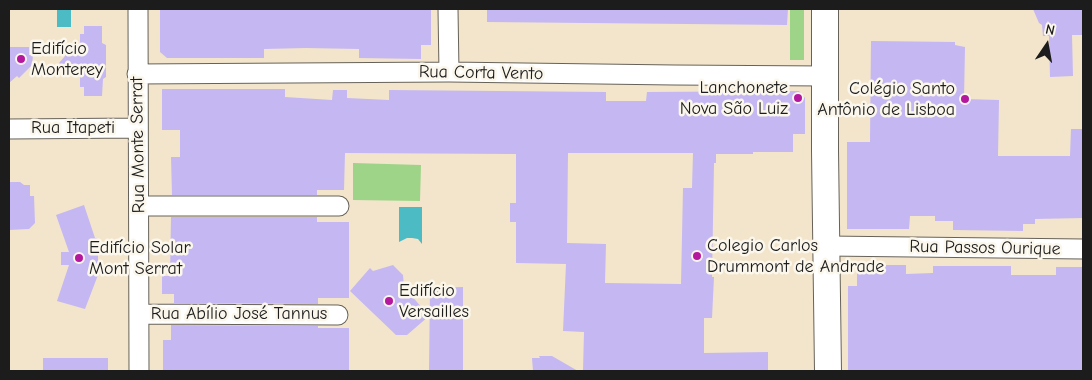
<!DOCTYPE html>
<meta charset="utf-8">
<style>
body{margin:0}
#map{position:relative;width:1092px;height:380px;overflow:hidden;background:#f2e5cb;font-family:"Comic Neue",sans-serif}
canvas{display:block}
.frame{position:absolute;inset:0;border:10px solid #1c1c1c;pointer-events:none}
.north{position:absolute;left:1022px;top:20px;width:50px;height:50px;-webkit-text-stroke:4px #fbf7ec;paint-order:stroke;rotate:12deg;font-size:14px;font-weight:700;line-height:20px;text-align:center;color:#1c1c1c}
.north::after{content:'';display:block;margin:auto;width:18px;height:22px;background:#1c1c1c;clip-path:polygon(50% 0,100% 100%,50% 72%,0 100%)}
</style>
<div id="map">
<canvas width="1092" height="380"></canvas>
<div class="frame"></div>
<div class="north">N</div>
</div>
<script>
const g = document.querySelector('canvas').getContext('2d');
g.lineJoin = 'round';
function fill(path, color) { g.fillStyle = color; g.fill(path, 'evenodd'); }
const poly = rows => new Path2D(rows.map(r => 'M' + r).join(''));
function strokePath(path, color, width, dash) { g.strokeStyle = color; g.lineWidth = width; g.lineCap = dash ? 'butt' : 'round'; g.setLineDash(dash || []); g.stroke(path); }
function write(font, color, halo, rows, align = 'center') {
  g.font = font + ' "Comic Neue",sans-serif'; g.lineWidth = 5; g.setLineDash([]); g.textBaseline = 'middle'; g.strokeStyle = halo; g.fillStyle = color; for (const [text, x, y, turn = 0] of rows) {
    g.save(); g.translate(x, y); g.rotate((+turn || 0) * Math.PI / 180); g.textAlign = isNaN(turn) ? turn : align; if (halo) g.strokeText(text, 0, 0); g.fillText(text, 0, 0); g.restore();
  }
}
fill(poly([
 [790,9,804,9,804,60,790,60],
 [353,163,421,165,420,201,353,200]
]), '#9dd487');
fill(poly([
 [57,9,71,9,71,27,57,27],
 [399,207,422,207,422,244,418,239,412,238,407,238,399,242]
]), '#4cbbc4');
fill(poly([
 [160,9,431,9,431,45,421,45,421,59,359,58,359,49,306,48,264,49,264,58,167,58,160,52],
 [487,9,788,9,787,25,487,22],
 [1033,9,1083,9,1083,35,1072,35,1073,76,1050,77,1049,36,1043,36,1042,25,1039,23],
 [84,26,102,26,102,43,106,45,106,77,103,79,102,96,84,96,84,87,80,87,80,70,65,70,65,66,59,63,65,56,65,51,80,51,80,34,84,34],
 [871,41,955,42,955,45,965,47,964,99,999,100,998,156,1070,156,1071,129,1083,129,1083,218,1035,219,1035,224,1023,224,1023,231,953,230,953,221,935,221,935,216,910,216,909,229,847,229,847,142,870,142],
 [9,47,29,47,29,55,33,55,32,65,19,78,17,76,9,83],
 [162,89,285,89,285,97,332,100,333,90,347,90,347,98,389,100,389,90,606,92,606,101,646,101,647,92,799,91,805,98,805,134,793,134,793,152,753,152,753,154,716,154,716,163,714,163,712,277,714,277,712,318,704,318,704,353,768,352,768,371,583,371,584,332,563,331,566,264,516,263,516,222,510,222,510,203,516,203,516,154,345,153,344,190,317,190,317,195,172,195,171,157,180,157,180,130,162,130],
 [568,153,693,153,692,188,683,188,681,284,605,283,606,244,567,243],
 [9,182,20,182,24,185,30,185,30,196,34,196,35,223,29,229,9,230],
 [84,205,95,238,98,239,98,275,85,309,57,301,69,265,61,265,61,252,69,252,56,215],
 [171,217,317,217,317,222,349,222,349,298,318,298,318,304,174,303,174,294,162,294,162,276,170,276],
 [393,265,403,275,404,287,429,316,407,335,396,335,350,291,370,268,373,271],
 [882,265,906,265,906,274,933,273,933,266,1011,266,1011,275,1056,275,1056,267,1083,267,1083,371,848,371,848,286,857,286,857,268,882,268],
 [463,287,463,371,429,371,430,288],
 [171,325,318,326,318,328,349,328,349,371,163,371,163,340,171,340],
 [539,356,552,356,578,371,533,371,532,358,540,358],
 [43,358,108,358,108,371,43,371]
]), '#c5b7f2');
const street = poly([
 [138,9,139,371],
 [448,9,449,72],
 [137,74,449,72,674,75,825,76],
 [9,129,138,128],
 [139,206,339,206],
 [827,246,1083,249],
 [139,314,338,315]
]);
const secondary = poly([
 [825,9,825,151,828,371]
]);
strokePath(street, '#676259', 21);
strokePath(secondary, '#676259', 28);
strokePath(street, '#fff', 19);
strokePath(secondary, '#fff', 26);
for (const [x, y, r, color] of [
 [21,59,5,"#b5179e"],
 [798,98,5,"#b5179e"],
 [965,99,5,"#b5179e"],
 [697,256,5,"#b5179e"],
 [79,258,5,"#b5179e"],
 [389,301,5,"#b5179e"]
]) { const dot = new Path2D(); dot.arc(x, y, r, 0, 2 * Math.PI); g.fillStyle = color; g.fill(dot); strokePath(dot, '#fbf7ec', 2); }
write('18px', '#1c1c1c', '#fbf7ec', [
 ["Edifício",31,49],
 ["Monterey",31,70],
 ["Lanchonete",788,88,"right"],
 ["Nova São Luiz",788,109,"right"],
 ["Colégio Santo",955,89,"right"],
 ["Antônio de Lisboa",955,110,"right"],
 ["Colegio Carlos",707,246],
 ["Drummont de Andrade",707,267],
 ["Edifício Solar",89,248],
 ["Mont Serrat",89,269],
 ["Edifício",399,291],
 ["Versailles",399,312]
], 'left');
write('18px', '#1c1c1c', '#fbf7ec', [
 ["Rua Corta Vento",481,73,1],
 ["Rua Itapeti",73,128],
 ["Rua Monte Serrat",138,145,-91],
 ["Rua Passos Ourique",985,248,1],
 ["Rua Abílio José Tannus",239,314]
]);
</script>
